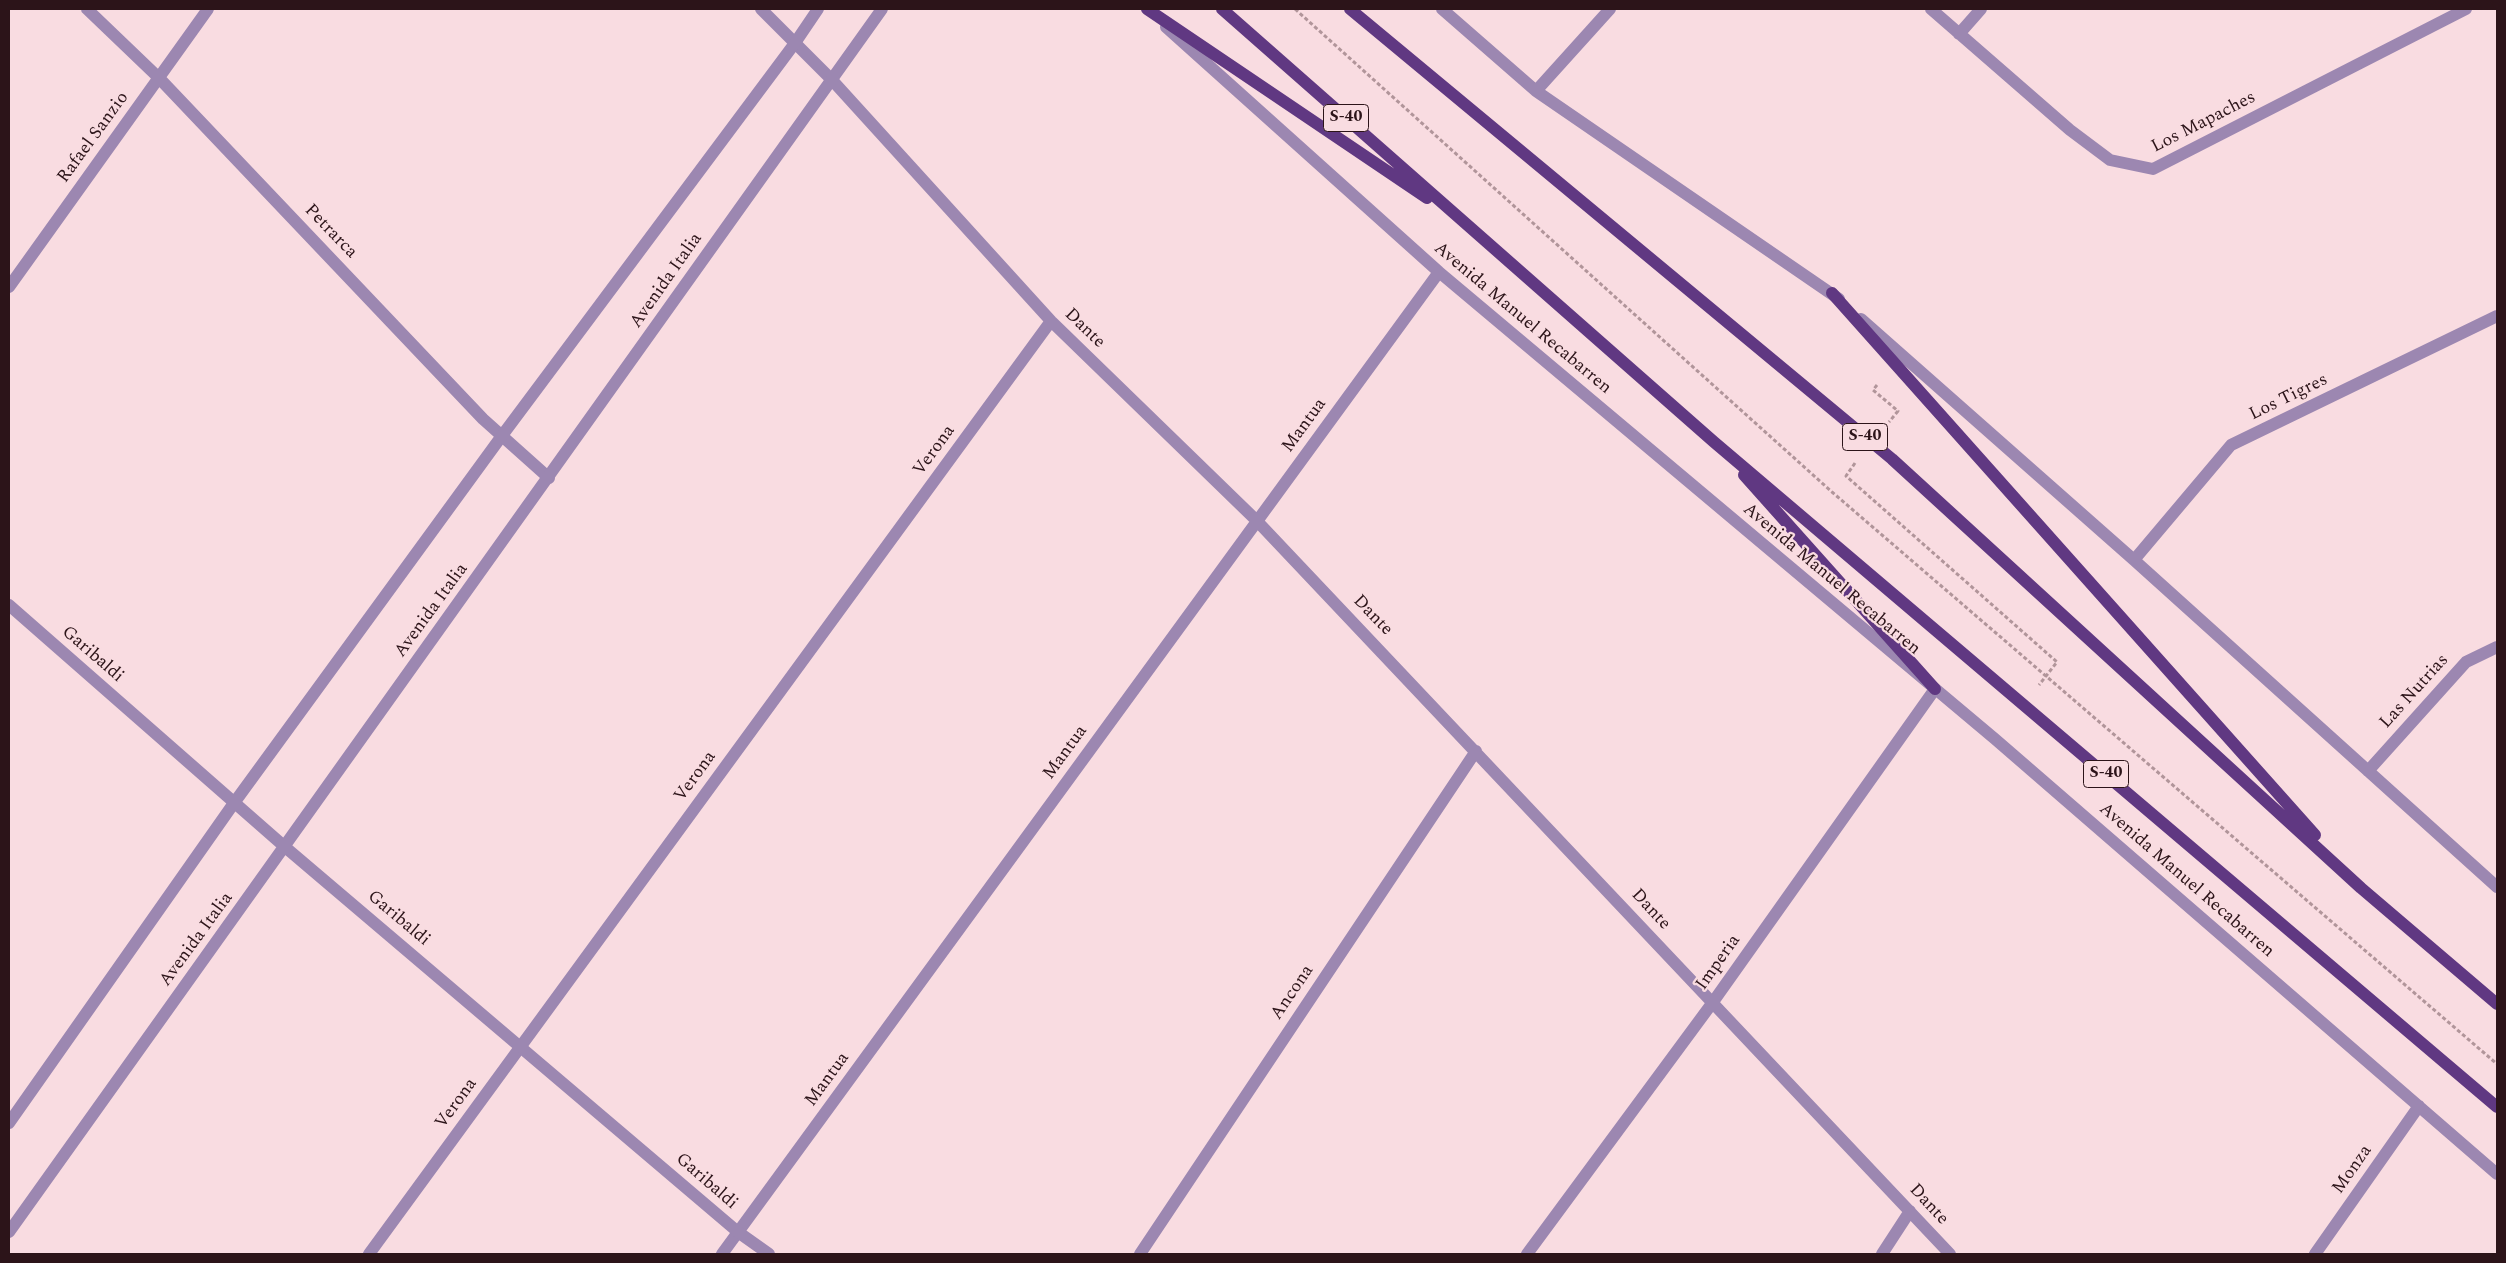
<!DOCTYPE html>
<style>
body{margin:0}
#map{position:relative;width:2506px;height:1263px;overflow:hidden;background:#f9dce1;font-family:Spectral,serif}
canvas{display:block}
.frame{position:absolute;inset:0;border:10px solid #2c1419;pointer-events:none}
</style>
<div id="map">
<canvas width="2506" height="1263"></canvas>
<div class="frame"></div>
</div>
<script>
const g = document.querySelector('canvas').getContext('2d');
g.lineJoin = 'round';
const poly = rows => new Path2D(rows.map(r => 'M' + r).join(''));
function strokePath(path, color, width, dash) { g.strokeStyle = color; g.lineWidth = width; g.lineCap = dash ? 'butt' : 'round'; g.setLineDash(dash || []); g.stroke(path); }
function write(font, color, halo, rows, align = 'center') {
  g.font = font + ' Spectral,serif'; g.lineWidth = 4.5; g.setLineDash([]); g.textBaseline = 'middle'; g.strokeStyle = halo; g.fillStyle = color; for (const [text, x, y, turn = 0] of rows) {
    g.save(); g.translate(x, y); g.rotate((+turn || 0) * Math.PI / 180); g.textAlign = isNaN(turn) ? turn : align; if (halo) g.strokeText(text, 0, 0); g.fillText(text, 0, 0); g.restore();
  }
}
strokePath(poly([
 [1295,9,1832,492,2497,1064],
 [1877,385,1873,390,1898,411,1889,422],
 [1855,463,1846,476,2057,662,2039,685]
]), '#b1959a', 3, [4, 2.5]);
strokePath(poly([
 [87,9,159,78,483,419,549,478],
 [761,9,832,80,1051,321,1257,521,1950,1254],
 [1442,9,1536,91,1839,299],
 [1931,9,2070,130,2110,160,2153,169,2466,9],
 [1166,27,1439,272,1995,739,2497,1174],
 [1959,34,1981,9],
 [1536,91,1610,9],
 [9,287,208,9],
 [1861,319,2134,560,2497,887],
 [2134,560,2231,445,2497,316],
 [2368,771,2466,662,2497,647],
 [369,1254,1051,321],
 [722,1254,1439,272],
 [1140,1254,1476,751],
 [1527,1254,1713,1002,1935,689],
 [1882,1254,1910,1211],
 [2315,1254,2419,1106]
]), '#9c87b1', 12);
strokePath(poly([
 [9,605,285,847,738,1232,769,1254],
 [9,1123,234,803,501,437,795,43,818,9],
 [9,1232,882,9]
]), '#9c87b1', 12);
strokePath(poly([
 [1147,9,1427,198],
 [1222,9,1714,442,2497,1107],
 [1350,9,1892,459,2361,888,2497,1004],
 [1832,293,2315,835],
 [1744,475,1935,689]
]), '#603882', 12);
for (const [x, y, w] of [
 [1346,118,45],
 [1865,437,45],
 [2106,774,45]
]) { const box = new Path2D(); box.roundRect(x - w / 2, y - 13.5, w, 27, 4); g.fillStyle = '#f9dce1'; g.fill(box); strokePath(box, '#2c1419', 1); }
write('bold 16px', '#2c1419', null, [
 ["S-40",1346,118],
 ["S-40",1865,437],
 ["S-40",2106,774]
]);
write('18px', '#2c1419', '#f9dce1', [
 ["Los Mapaches",2204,123,-27],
 ["Rafael Sanzio",94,138,-54],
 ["Petrarca",330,232,46],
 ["Avenida Italia",667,281,-55],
 ["Avenida Manuel Recabarren",1522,319,40],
 ["Dante",1084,329,44],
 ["Los Tigres",2289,398,-26],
 ["Mantua",1305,426,-54],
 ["Verona",935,451,-54],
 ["Avenida Manuel Recabarren",1831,580,40],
 ["Avenida Italia",432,611,-54],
 ["Dante",1372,616,46],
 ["Garibaldi",92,655,41],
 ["Las Nutrias",2415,692,-48],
 ["Mantua",1066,753,-54],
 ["Verona",696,777,-54],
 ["Avenida Manuel Recabarren",2186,881,41],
 ["Dante",1650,910,47],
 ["Garibaldi",398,919,40],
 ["Avenida Italia",197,940,-54],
 ["Imperia",1719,963,-55],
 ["Ancona",1293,993,-56],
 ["Mantua",828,1080,-54],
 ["Verona",457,1104,-54],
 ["Monza",2353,1170,-55],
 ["Garibaldi",706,1182,41],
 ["Dante",1928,1205,47]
]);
</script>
